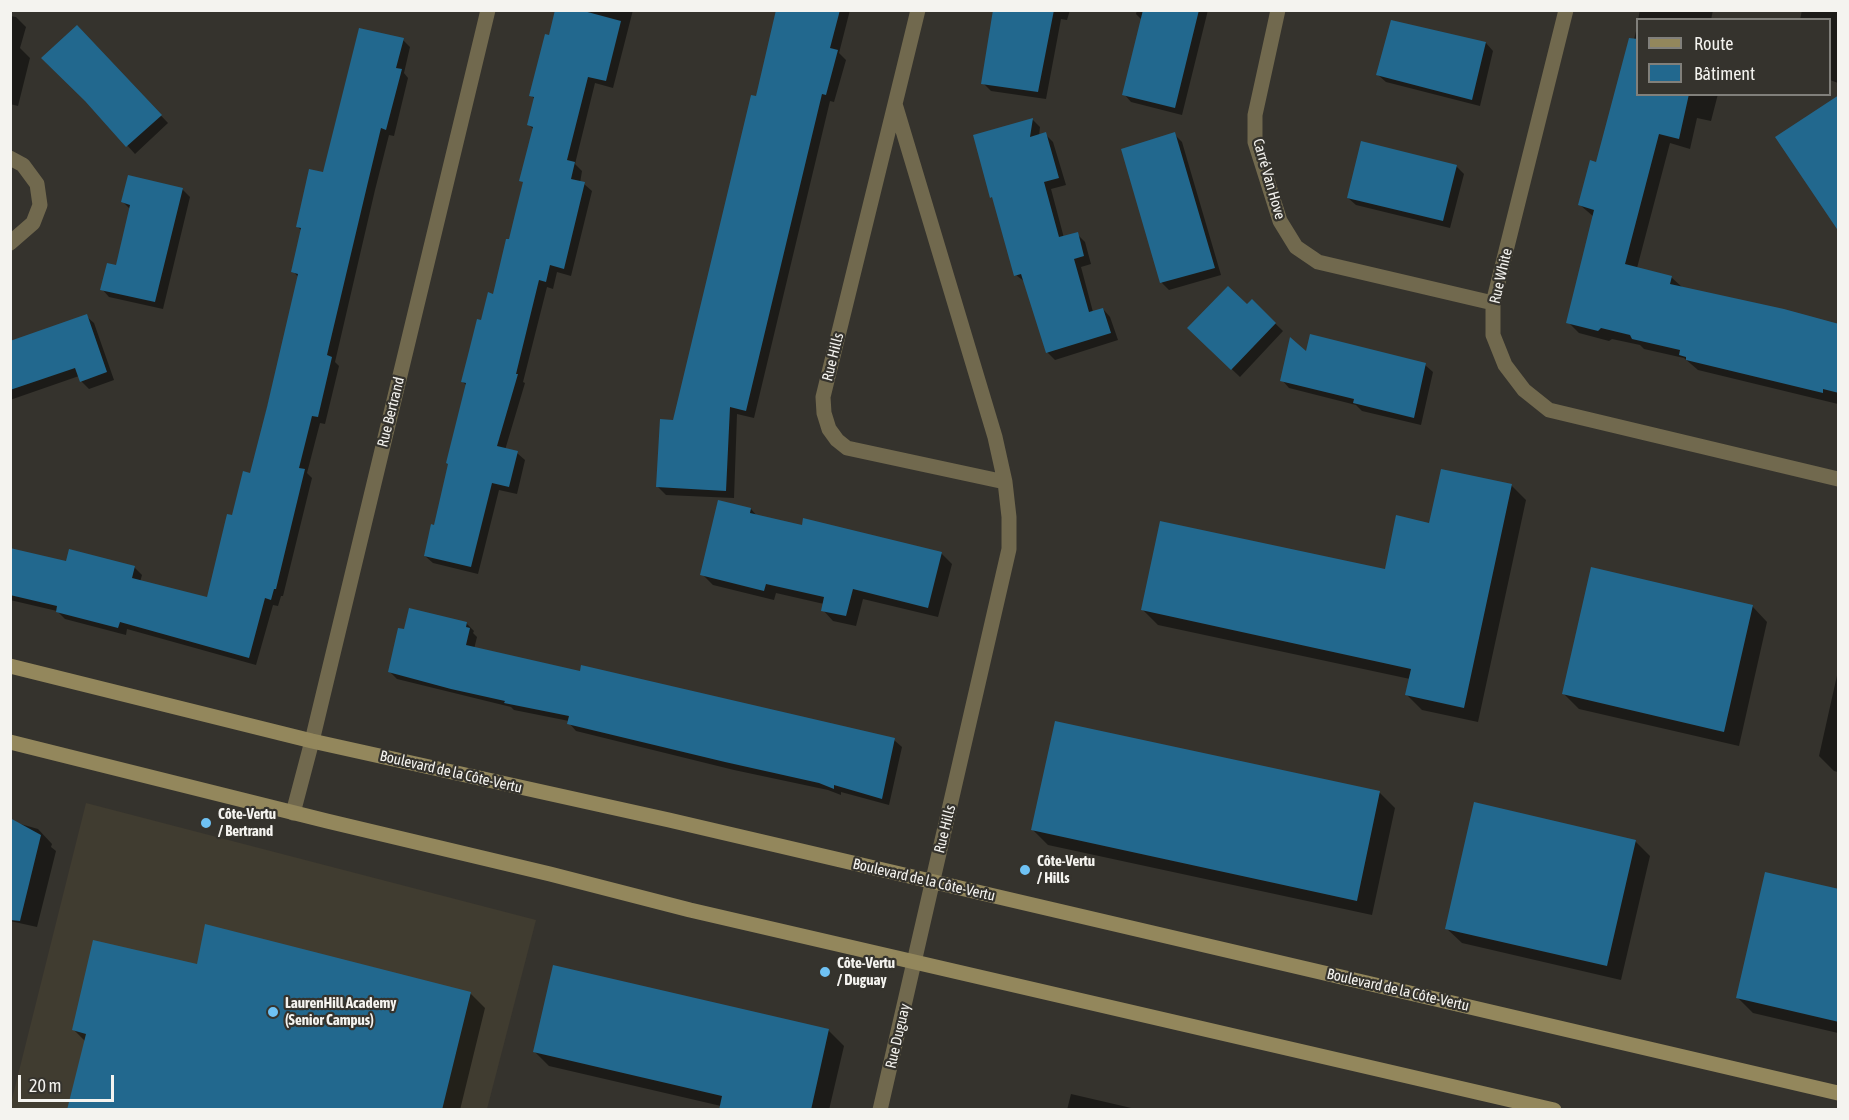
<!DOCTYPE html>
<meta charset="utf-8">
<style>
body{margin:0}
#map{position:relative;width:1849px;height:1120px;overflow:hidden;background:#35332d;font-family:"Asap Condensed",sans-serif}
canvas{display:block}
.frame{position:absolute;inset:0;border:12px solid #f4f3ef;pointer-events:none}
.legend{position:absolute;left:1636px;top:18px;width:195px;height:78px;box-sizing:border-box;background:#35332d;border:2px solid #81807b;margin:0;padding:8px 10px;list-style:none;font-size:18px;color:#f4f3ef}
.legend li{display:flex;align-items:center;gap:12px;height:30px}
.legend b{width:30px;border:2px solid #81807b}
.scale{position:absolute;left:18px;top:1075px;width:96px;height:27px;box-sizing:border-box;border:3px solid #f4f3ef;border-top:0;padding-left:8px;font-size:18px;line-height:21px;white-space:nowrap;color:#f4f3ef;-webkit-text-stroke:4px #35332d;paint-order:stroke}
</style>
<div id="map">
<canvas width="1849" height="1120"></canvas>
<div class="frame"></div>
<ul class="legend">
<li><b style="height:8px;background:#93875c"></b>Route</li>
<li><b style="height:16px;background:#22688e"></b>Bâtiment</li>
</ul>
<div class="scale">20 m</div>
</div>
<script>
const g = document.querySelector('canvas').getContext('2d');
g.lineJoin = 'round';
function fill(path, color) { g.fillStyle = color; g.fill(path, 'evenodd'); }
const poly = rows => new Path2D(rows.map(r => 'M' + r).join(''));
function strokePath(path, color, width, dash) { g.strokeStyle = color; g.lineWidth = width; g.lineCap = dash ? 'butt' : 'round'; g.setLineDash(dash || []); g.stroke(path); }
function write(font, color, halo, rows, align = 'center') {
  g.font = font + ' "Asap Condensed",sans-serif'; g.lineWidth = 4.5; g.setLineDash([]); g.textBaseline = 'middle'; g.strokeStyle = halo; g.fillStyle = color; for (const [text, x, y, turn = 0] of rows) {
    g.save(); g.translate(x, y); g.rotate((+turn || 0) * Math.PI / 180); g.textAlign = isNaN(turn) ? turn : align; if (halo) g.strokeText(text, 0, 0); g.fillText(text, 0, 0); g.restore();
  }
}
fill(poly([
 [86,803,536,920,487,1109,11,1110,11,1103]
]), '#403c30');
fill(poly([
 [557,10,633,10,613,88,595,83,575,164,582,171,580,183,584,184,592,191,571,276,557,272,553,289,547,287,523,382,525,383,505,450,517,453,525,460,517,494,499,490,478,574,433,563,425,556,436,526,467,386,462,381,482,322,494,295,510,241,524,183,521,180,534,130,529,125,535,100,531,95],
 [791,10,850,10,839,53,846,60,834,102,830,101,754,418,737,414,734,498,666,495,658,487,757,98],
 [994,10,1070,10,1067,20,1061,19,1046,99,991,91,983,83],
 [1137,10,1208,10,1182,115,1131,102,1124,94,1142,20,1136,14],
 [1640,10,1713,10,1711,20,1638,20],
 [1802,10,1838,10,1838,83,1830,80,1830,20,1800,20],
 [10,16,16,17,26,27,20,48,30,58,18,106,10,104],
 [1638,23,1638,94,1718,94,1711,121,1697,118,1690,149,1670,143,1637,268,1671,277,1683,288,1838,325,1838,404,1698,370,1684,358,1644,349,1640,345,1612,339,1609,341,1579,333,1568,322,1594,217,1580,205,1597,163,1629,60],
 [77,27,168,123,135,154,87,101],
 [403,40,410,47,404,73,408,78,394,136,389,135,375,190,335,362,339,366,325,424,320,423,307,473,312,478,283,596,281,596,278,606,273,605,256,665,127,629,126,635,65,619,57,611,10,600,10,549,67,563,134,567,142,575,140,582,208,599,233,517,251,474,299,278,293,271,302,231,297,226,325,174],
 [1486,43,1493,51,1480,106,1386,82,1378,75],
 [1033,120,1040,127,1039,136,1045,134,1053,142,1066,185,1051,189,1064,238,1077,234,1085,242,1091,264,1081,267,1093,312,1103,309,1110,317,1118,340,1055,360,1047,352,1025,282,1016,275,975,136],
 [1174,134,1182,142,1221,275,1169,290,1162,283,1123,150],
 [1456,166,1464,174,1450,228,1356,205,1348,198],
 [182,189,190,197,163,309,109,297,102,289,117,267,131,210,123,202],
 [1252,301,1283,331,1240,377,1189,328,1247,306],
 [86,316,94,323,114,380,89,389,81,381,79,376,10,400,10,342],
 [1307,354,1425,365,1433,372,1421,425,1362,411,1356,405,1289,388,1282,380],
 [1511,485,1526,500,1478,722,1422,710,1407,695,1410,679,1158,625,1143,610,1386,571,1430,524],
 [751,509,757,516,803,526,941,553,952,564,938,617,863,599,856,626,833,621,823,610,824,604,776,593,774,600,713,585,702,574],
 [1752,606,1767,622,1739,746,1579,709,1564,694],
 [466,623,474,631,473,633,477,637,474,649,894,740,902,747,889,805,841,792,841,795,828,790,734,770,576,731,569,723,569,721,514,710,511,707,397,679,390,672],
 [1838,671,1838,772,1834,771,1819,756],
 [1380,793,1395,808,1372,915,1048,845,1033,830],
 [10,821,38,829,52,844,51,847,56,851,37,927,10,921],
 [1635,841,1650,856,1621,980,1462,943,1446,928],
 [1838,890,1838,1033,1753,1013,1738,998],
 [198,966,470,993,485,1008,460,1110,69,1110,85,1041,73,1029],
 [828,1030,844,1046,829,1110,721,1110,721,1106,549,1066,534,1051],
 [1071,1094,1140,1110,1067,1110]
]), '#0007');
fill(poly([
 [555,10,580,10,621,21,606,81,588,77,567,160,575,162,571,179,585,182,564,269,550,265,546,282,539,280,516,374,518,374,497,446,518,451,509,487,492,483,471,567,424,556,431,524,434,525,448,464,446,463,466,383,461,382,469,351,477,319,481,320,488,292,493,294,506,239,509,239,516,210,523,182,519,181,533,127,527,125,534,97,529,96,545,34,549,35],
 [776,10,840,10,830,48,838,50,826,95,822,94,746,411,730,407,726,491,656,487,660,419,673,420,751,95,756,96],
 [993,10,1054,10,1038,92,981,84],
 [1143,10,1199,10,1175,108,1122,95],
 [1391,20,1486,42,1472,100,1376,75],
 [77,25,162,115,126,147,85,101,41,58],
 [359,28,404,38,396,68,402,69,386,130,381,128,368,182,327,355,332,357,318,417,312,416,299,468,305,469,276,589,274,589,271,600,265,598,249,658,120,622,118,628,56,612,57,606,10,595,10,548,66,561,69,549,135,566,132,578,207,597,227,514,232,515,243,471,250,473,267,407,298,274,291,272,301,228,296,227,309,169,323,172],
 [1629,38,1638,39,1638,94,1689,94,1679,139,1659,134,1625,264,1672,276,1670,284,1784,309,1839,324,1839,393,1823,389,1823,393,1686,360,1686,357,1679,355,1680,350,1632,339,1630,335,1601,328,1598,331,1566,323,1594,210,1578,205,1590,160,1596,162],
 [1839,95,1839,232,1775,137],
 [1033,118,1030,137,1046,132,1059,178,1044,182,1059,237,1078,232,1084,256,1074,259,1089,312,1103,308,1111,333,1046,353,1021,274,1014,276,992,197,990,198,973,135],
 [1175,132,1215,268,1160,283,1121,149],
 [1361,141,1457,165,1443,221,1347,198],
 [128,175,183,188,155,302,100,290,107,263,116,265,130,205,121,202],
 [1228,286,1247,304,1252,299,1276,323,1231,370,1187,328],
 [87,314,107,372,80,382,75,368,10,390,10,341],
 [1310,334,1426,363,1414,418,1353,403,1354,399,1280,381,1290,337,1306,351],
 [1441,469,1512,484,1464,708,1405,695,1411,669,1141,610,1160,521,1385,569,1396,515,1429,523],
 [718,500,751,508,750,513,802,525,803,518,942,552,928,608,853,589,846,616,821,611,824,597,766,584,764,591,700,575],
 [1591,567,1753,605,1724,732,1562,694],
 [409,608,467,622,466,627,470,628,466,645,580,671,581,665,895,738,882,799,834,785,834,789,819,783,725,762,567,724,569,716,504,703,505,701,451,689,388,672,398,628,404,629],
 [1055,721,1380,791,1357,901,1031,830],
 [1474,802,1636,840,1607,966,1445,929],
 [10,818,41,835,20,921,10,920],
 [1765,872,1839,889,1839,1022,1736,998],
 [205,924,471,992,442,1110,67,1110,86,1034,72,1030,93,940,197,964],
 [553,965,829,1029,811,1110,719,1110,722,1096,533,1052]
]), '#22688e');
strokePath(poly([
 [1278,10,1255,115,1255,142,1280,221,1296,247,1318,262,1493,303],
 [1566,10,1493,303,1493,335,1505,365,1524,390,1549,410,1838,479],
 [895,104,823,397,824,413,829,429,837,440,847,448,1005,482],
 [10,158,23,165,37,184,40,205,33,223,10,243],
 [293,813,312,741,488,10],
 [880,1110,1009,549,1009,517,1005,482,995,437,895,104,918,10]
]), '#71694e', 15);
strokePath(poly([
 [10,666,312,741,669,820,1838,1093],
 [10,742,327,821,550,874,690,910,1554,1110]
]), '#93875c', 15);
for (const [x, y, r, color] of [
 [206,823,6,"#6fc2f4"],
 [1025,870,6,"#6fc2f4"],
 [825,972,6,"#6fc2f4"],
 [273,1012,6,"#6fc2f4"]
]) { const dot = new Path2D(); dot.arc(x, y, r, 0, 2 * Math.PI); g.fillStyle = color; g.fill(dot); strokePath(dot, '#35332d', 2); }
write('15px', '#f4f3ef', '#35332d', [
 ["Carré Van Hove",1269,179,74],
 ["Rue White",1501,276,-77],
 ["Rue Hills",833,357,-76],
 ["Rue Bertrand",391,412,-76],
 ["Boulevard de la Côte-Vertu",451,772,13],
 ["Rue Hills",945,829,-76],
 ["Boulevard de la Côte-Vertu",924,880,13],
 ["Boulevard de la Côte-Vertu",1398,990,13],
 ["Rue Duguay",898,1036,-77]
]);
write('bold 15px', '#f4f3ef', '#35332d', [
 ["Côte-Vertu",218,814],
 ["/ Bertrand",218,831],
 ["Côte-Vertu",1037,861],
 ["/ Hills",1037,878],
 ["Côte-Vertu",837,963],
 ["/ Duguay",837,980],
 ["LaurenHill Academy",285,1003],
 ["(Senior Campus)",285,1020]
], 'left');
</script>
